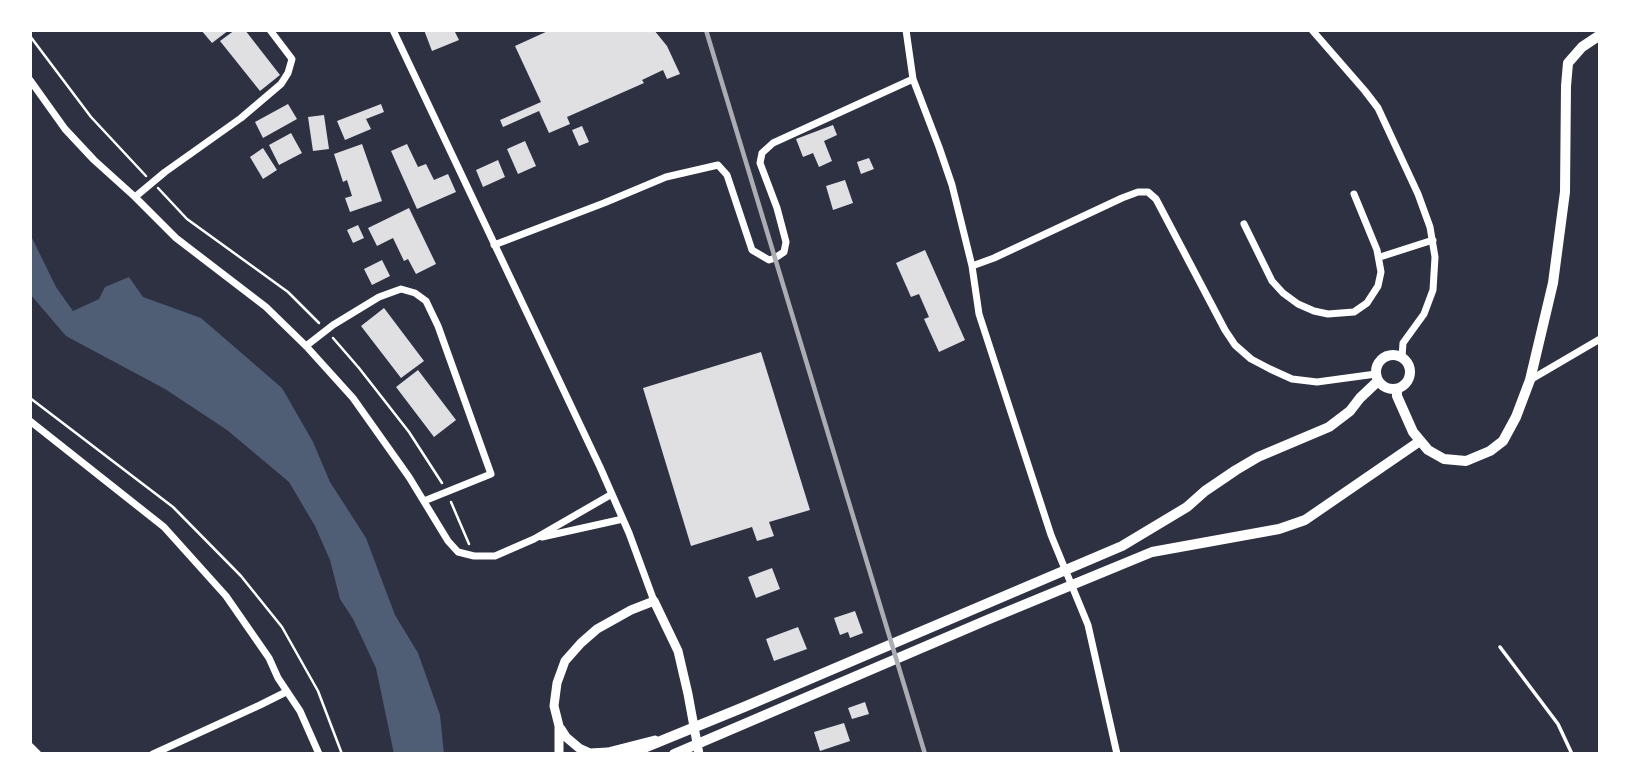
<!DOCTYPE html>
<style>
body{margin:0}
#map{position:relative;width:1630px;height:784px;overflow:hidden;background:#2d3142;font-family:"Roboto Condensed",sans-serif}
canvas{display:block}
.frame{position:absolute;inset:0;border:32px solid #fff;pointer-events:none}
</style>
<div id="map">
<canvas width="1630" height="784"></canvas>
<div class="frame"></div>
</div>
<script>
const g = document.querySelector('canvas').getContext('2d');
g.lineJoin = 'round';
function fill(path, color) { g.fillStyle = color; g.fill(path, 'evenodd'); }
const poly = rows => new Path2D(rows.map(r => 'M' + r).join(''));
function strokePath(path, color, width, dash) { g.strokeStyle = color; g.lineWidth = width; g.lineCap = dash ? 'butt' : 'round'; g.setLineDash(dash || []); g.stroke(path); }
fill(poly([
 [30,234,56,287,73,311,99,299,105,287,129,277,143,297,201,318,282,388,313,442,330,482,366,538,395,615,418,653,440,715,444,754,394,754,376,668,353,619,340,599,330,560,315,526,289,482,227,430,165,389,66,336,30,294]
]), '#4f5d75');
fill(poly([
 [201,30,229,30,212,43],
 [235,30,245,30,280,75,260,91,220,41],
 [424,30,454,30,459,40,432,51],
 [550,30,654,30,667,46,680,74,667,79,663,70,642,80,644,83,567,117,570,124,549,133,539,111,503,127,500,120,541,102,515,46],
 [288,104,297,119,263,138,255,122],
 [381,104,384,112,366,119,371,129,345,140,337,121],
 [324,115,329,149,313,151,308,117],
 [833,125,837,135,824,141,832,161,819,167,813,153,803,157,796,139],
 [582,126,589,142,579,146,572,130],
 [291,133,302,153,279,165,269,145],
 [525,141,536,166,518,174,507,149],
 [362,144,382,201,350,212,345,198,352,196,347,180,343,182,334,154],
 [407,144,418,167,426,164,434,180,448,174,456,192,417,209,391,151],
 [263,148,277,170,263,179,250,157],
 [869,158,874,169,861,174,857,162],
 [498,160,505,177,483,187,476,170],
 [845,180,853,203,833,210,826,186],
 [409,208,436,264,416,274,408,259,404,261,393,238,377,246,368,228],
 [358,225,364,238,353,243,347,230],
 [925,250,965,340,939,352,924,319,929,317,919,294,911,297,896,263],
 [382,260,390,276,372,285,364,269],
 [384,308,424,361,401,378,361,326],
 [761,352,810,510,769,522,774,536,757,541,752,527,691,546,643,388],
 [418,370,456,420,434,437,396,387],
 [772,568,780,589,756,598,748,577],
 [855,611,863,633,850,638,848,632,840,635,834,618],
 [798,627,807,649,774,661,766,639],
 [865,702,869,714,852,719,848,708],
 [844,723,850,741,820,751,814,732]
]), '#e0e0e3');
strokePath(poly([
 [30,36,91,117,146,176],
 [158,188,187,219,288,292,319,323],
 [333,338,359,368,409,432,442,483],
 [30,398,173,507,241,576,282,627,318,691,342,754],
 [451,502,469,544]
]), '#fff', 2.5);
strokePath(poly([
 [1500,647,1558,724,1572,754]
]), '#fff', 3.5);
strokePath(poly([
 [393,30,600,467,629,533,654,601],
 [906,30,913,79,939,147,952,185,972,266,979,314,1051,535,1088,625,1117,754],
 [1312,30,1365,91,1378,108,1418,194,1430,227,1435,257,1433,290,1424,314,1403,343,1402,357],
 [30,80,65,129,94,160,135,197,176,238,266,307,306,346,353,398,409,477,448,541,458,552,474,556,495,556,534,539,612,494],
 [135,197,165,172,241,118,281,84,288,73,292,59,270,30],
 [1244,224,1272,281,1283,293,1298,304,1314,311,1328,314,1354,312,1367,303,1378,286,1381,272,1377,250,1354,194],
 [494,245,604,203,666,177,718,165,727,175,752,250,769,260,775,258,784,252,786,242,777,208,760,163,762,153,773,143,913,79],
 [1380,257,1433,240],
 [972,266,994,258,1122,198,1138,192,1148,192,1156,199,1225,330,1235,345,1251,359,1270,369,1292,379,1317,382,1376,374],
 [306,346,333,325,379,297,401,289,415,293,426,301,438,326,491,474,424,501],
 [1530,380,1600,339],
 [30,421,164,527,226,596,269,658,278,678,300,711,319,754],
 [542,537,623,519],
 [30,746,38,754],
 [153,754,260,705,286,692]
]), '#fff', 7);
strokePath(poly([
 [561,729,566,737,579,748,590,753,608,752,655,740],
 [559,754,559,726,554,706,557,683,565,661,581,643,597,629,631,610,654,601,678,651,688,694,699,754]
]), '#fff', 9);
strokePath(poly([
 '1376 372a17 17 0 1 1 34 0a17 17 0 1 1-34 0Z',
 [1397,389,1397,396,1413,432,1428,450,1444,459,1466,461,1490,451,1503,441,1516,417,1530,380,1553,283,1565,192,1566,86,1568,63,1582,47,1600,35],
 [629,754,744,707,1122,546,1187,507,1205,491,1236,470,1258,457,1329,427,1350,411,1360,398,1378,381],
 [674,754,987,620,1152,552,1279,529,1305,520,1420,441]
]), '#fff', 10);
strokePath(poly([
 [706,30,925,754]
]), '#abadb3', 4.5);
</script>
